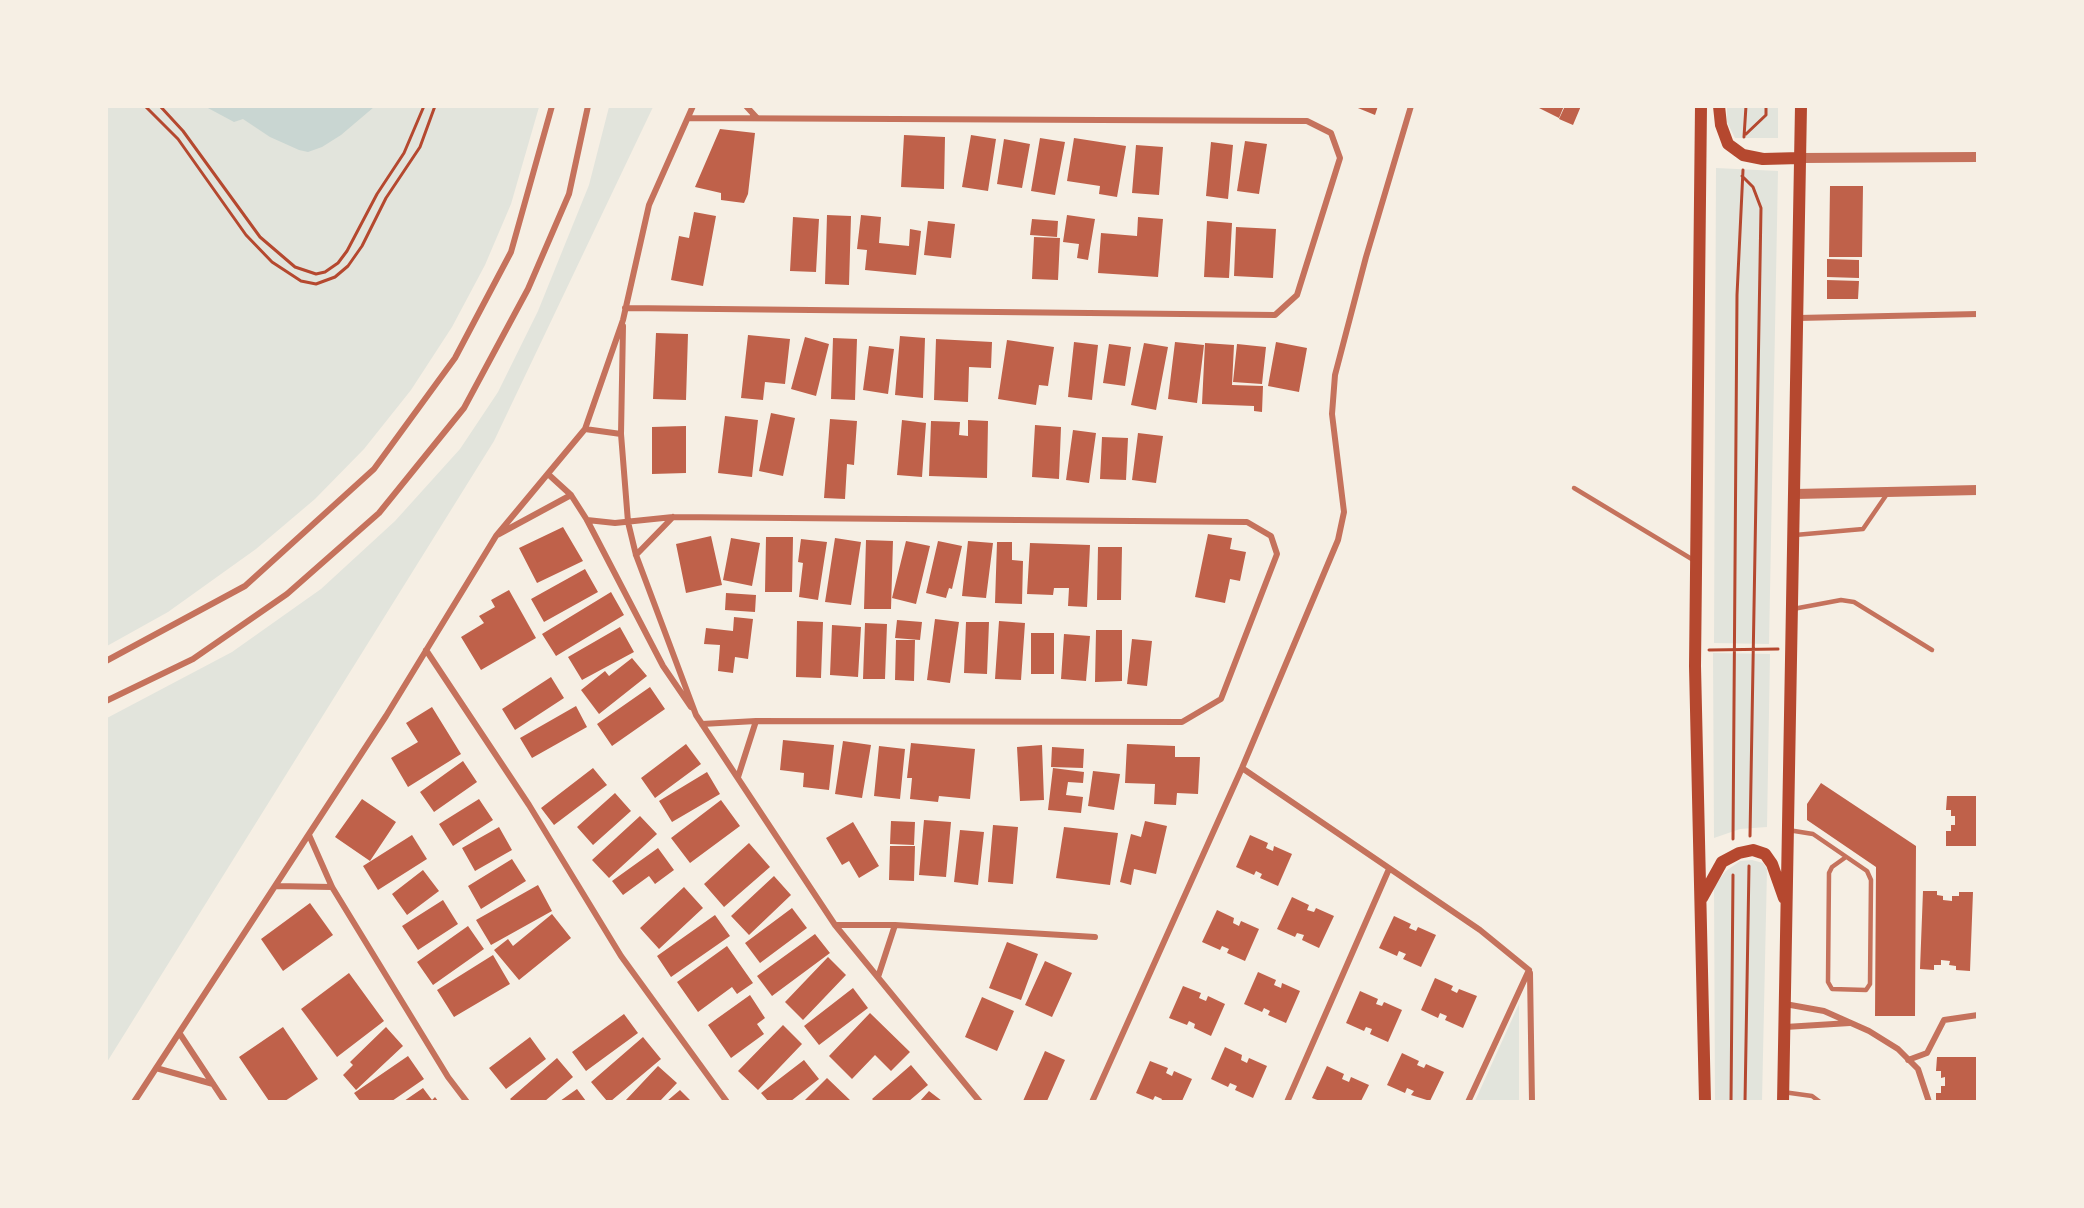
<!DOCTYPE html>
<style>
body{margin:0}
#map{position:relative;width:2084px;height:1208px;overflow:hidden;background:#f6efe4;font-family:Arial,sans-serif}
canvas{display:block}
.frame{position:absolute;inset:0;border:108px solid #f6efe4;pointer-events:none}
</style>
<div id="map">
<canvas width="2084" height="1208"></canvas>
<div class="frame"></div>
</div>
<script>
const g = document.querySelector('canvas').getContext('2d');
g.lineJoin = 'round';
function fill(path, color) { g.fillStyle = color; g.fill(path, 'evenodd'); }
const poly = rows => new Path2D(rows.map(r => 'M' + r).join(''));
function strokePath(path, color, width, dash) { g.strokeStyle = color; g.lineWidth = width; g.lineCap = dash ? 'butt' : 'round'; g.setLineDash(dash || []); g.stroke(path); }
fill(poly([
 [107,107,539,107,511,204,485,265,452,327,411,390,364,449,315,499,256,549,168,612,107,646],
 [609,107,653,107,494,441,107,1062,107,718,232,652,321,589,395,521,460,449,498,392,538,311,589,185],
 [1727,107,1778,107,1778,138,1735,138,1727,122],
 [1716,168,1778,171,1769,644,1714,643],
 [1713,653,1770,654,1767,827,1740,829,1714,838],
 [1752,860,1763,863,1767,869,1762,1101,1715,1101,1714,886,1726,871,1740,861],
 [1519,1004,1519,1101,1475,1101]
]), '#e2e4dc');
fill(poly([
 [206,107,374,107,341,135,322,147,308,152,299,150,270,137,243,119,234,122]
]), '#c9d6d2');
fill(poly([
 [1353,106,1378,106,1375,115],
 [1535,106,1564,106,1559,118],
 [1565,106,1581,106,1573,125,1559,119],
 [720,129,755,133,748,194,744,203,721,200,721,193,695,187],
 [904,135,945,137,944,189,901,187],
 [971,135,996,139,988,191,962,187],
 [1040,138,1065,142,1055,195,1031,191],
 [1074,138,1126,146,1117,197,1099,194,1100,186,1067,181],
 [1004,139,1030,144,1022,188,997,184],
 [1245,141,1267,144,1259,194,1237,191],
 [1211,142,1233,145,1228,199,1206,196],
 [1136,145,1163,147,1159,195,1132,193],
 [1830,186,1863,186,1862,257,1829,257],
 [694,212,716,216,703,286,671,280,679,236,689,238],
 [827,215,851,216,849,285,825,284],
 [861,215,881,217,879,243,909,246,910,229,921,231,916,275,865,270,867,250,857,249],
 [1067,215,1095,219,1088,260,1077,258,1079,244,1063,242],
 [793,217,819,219,816,272,790,271],
 [1138,217,1163,219,1158,277,1098,273,1101,233,1137,236],
 [1032,219,1058,221,1057,237,1030,235],
 [928,221,955,224,951,258,924,255],
 [1207,221,1232,223,1229,278,1204,277],
 [1236,227,1276,229,1273,278,1234,276],
 [1034,237,1060,238,1058,280,1032,279],
 [1827,259,1859,260,1859,278,1827,277],
 [1827,280,1859,281,1858,299,1827,299],
 [656,333,688,334,686,400,653,399],
 [748,335,790,339,785,384,765,382,763,400,741,398],
 [900,336,925,338,923,398,895,395],
 [805,337,829,344,816,396,791,389],
 [833,338,857,339,855,400,831,399],
 [936,339,992,342,991,368,969,367,968,402,934,400],
 [1007,340,1054,347,1048,386,1039,385,1036,405,998,399],
 [1074,342,1098,345,1092,400,1068,397],
 [1175,342,1204,345,1197,403,1168,399],
 [1276,342,1307,348,1299,392,1268,386],
 [1144,343,1168,347,1156,410,1131,405],
 [1205,343,1234,345,1232,385,1263,386,1262,412,1254,411,1254,406,1202,404],
 [1109,344,1131,347,1125,386,1103,383],
 [1237,344,1266,347,1262,384,1233,382],
 [869,346,894,349,888,394,863,390],
 [771,413,795,418,783,476,759,471],
 [725,416,758,420,752,477,718,473],
 [830,419,857,421,854,465,847,464,845,499,824,498],
 [902,420,926,423,922,477,897,475],
 [968,420,988,421,987,478,929,476,931,421,960,422,959,435,968,436],
 [1035,425,1061,427,1059,479,1032,477],
 [686,426,686,473,652,474,652,427],
 [1073,430,1096,433,1089,483,1066,480],
 [1138,433,1163,436,1156,483,1132,480],
 [1102,437,1128,438,1126,480,1100,479],
 [563,527,583,561,537,583,519,548],
 [1208,534,1232,538,1230,549,1246,552,1240,581,1230,579,1225,603,1195,597],
 [711,536,722,585,686,593,676,544],
 [766,537,793,537,792,592,765,592],
 [731,538,760,543,752,586,723,580],
 [835,538,861,542,851,605,825,602],
 [801,539,827,542,818,600,799,597,803,563,798,562],
 [866,540,893,541,891,609,864,609],
 [906,541,930,546,916,604,892,598],
 [938,541,962,546,952,589,949,588,946,598,926,593],
 [968,541,993,543,986,598,962,596],
 [997,542,1012,542,1012,560,1023,561,1022,604,995,603],
 [1030,543,1090,545,1087,607,1068,606,1069,588,1054,588,1053,595,1027,594],
 [1098,547,1122,547,1121,600,1097,600],
 [585,569,598,592,544,622,531,599],
 [509,590,536,638,481,670,461,637,484,623,479,616,495,607,491,600],
 [611,592,624,615,556,656,542,634],
 [726,593,756,595,755,612,725,610],
 [734,617,753,619,748,659,735,657,733,673,718,671,720,645,704,644,706,628,733,631],
 [935,619,959,622,950,683,927,680],
 [897,620,922,622,920,640,895,638],
 [797,621,823,622,821,678,796,677],
 [999,621,1025,623,1021,680,995,679],
 [966,622,989,622,987,674,964,673],
 [865,623,887,624,885,679,863,679],
 [832,625,861,627,858,677,830,675],
 [620,627,634,652,582,680,568,657],
 [1096,630,1122,630,1122,681,1095,682],
 [1031,633,1054,633,1054,674,1031,674],
 [1064,634,1090,636,1086,681,1061,679],
 [1132,639,1152,641,1147,686,1127,684],
 [896,640,915,640,914,681,895,680],
 [632,658,647,676,599,714,581,690,605,671,609,676],
 [551,677,564,698,515,730,502,709],
 [650,687,665,709,612,746,597,724],
 [576,706,587,727,532,758,520,738],
 [432,707,461,754,408,787,391,758,418,742,406,723],
 [783,740,834,745,829,790,803,787,804,773,780,770],
 [843,741,871,745,862,798,835,794],
 [911,743,975,749,970,799,939,796,938,802,910,799,912,778,907,778],
 [686,744,701,764,655,798,641,778],
 [1127,744,1175,746,1175,757,1200,757,1198,794,1177,793,1176,805,1154,804,1155,784,1125,783],
 [1042,745,1044,800,1020,801,1017,747],
 [879,746,905,749,900,799,874,796],
 [1052,747,1084,749,1083,768,1051,767],
 [463,761,477,782,434,812,420,792],
 [593,768,607,785,554,825,541,808],
 [1053,768,1084,772,1083,783,1068,782,1066,795,1083,797,1081,813,1048,810],
 [1093,771,1120,774,1114,810,1088,806],
 [707,772,720,794,672,822,659,801],
 [1821,783,1916,846,1915,1016,1875,1016,1876,867,1807,820,1807,804],
 [615,793,631,811,593,845,577,827],
 [1947,796,1977,796,1977,846,1946,846,1946,831,1951,831,1951,825,1955,825,1955,816,1951,816,1951,810,1946,810],
 [362,799,396,822,370,861,335,837],
 [479,799,493,820,453,846,439,824],
 [721,800,740,826,690,863,671,838],
 [640,816,657,834,609,878,592,860],
 [924,820,951,822,946,877,919,875],
 [891,821,915,822,914,845,890,844],
 [1145,821,1167,826,1156,874,1134,869,1131,885,1120,882,1131,834,1141,837],
 [853,822,879,866,859,878,849,861,842,865,826,838],
 [993,825,1018,827,1013,884,988,882],
 [499,827,512,850,475,871,462,848],
 [1064,827,1118,833,1110,885,1056,878],
 [960,830,984,832,978,885,954,882],
 [412,835,427,859,378,890,363,866],
 [1250,835,1268,843,1266,848,1273,851,1274,846,1292,854,1278,886,1260,878,1262,874,1256,871,1254,875,1236,867],
 [749,843,770,867,724,907,704,884],
 [890,846,915,846,914,881,889,880],
 [658,848,674,870,655,884,649,876,623,895,612,881],
 [512,859,526,881,481,909,468,886],
 [423,870,439,891,407,915,392,894],
 [774,876,791,895,749,935,731,916],
 [538,885,552,911,491,945,476,920],
 [684,887,703,908,659,949,640,928],
 [1923,891,1937,891,1937,895,1943,896,1943,900,1952,901,1952,896,1959,896,1959,892,1973,892,1970,971,1956,970,1956,966,1949,965,1950,961,1941,960,1941,965,1934,965,1934,970,1920,969],
 [1292,897,1309,905,1307,910,1314,912,1316,908,1334,916,1319,948,1302,940,1304,935,1297,933,1295,937,1277,929],
 [443,900,458,924,418,950,402,926],
 [310,903,333,935,283,971,261,939],
 [792,908,807,928,760,963,745,943],
 [1217,910,1234,918,1233,923,1239,926,1241,921,1259,929,1245,961,1227,953,1229,949,1222,946,1220,950,1202,942],
 [552,914,571,938,519,980,494,950,508,939,513,946],
 [715,915,730,936,671,977,657,956],
 [1394,916,1411,924,1409,928,1416,931,1418,927,1436,935,1421,967,1403,959,1406,954,1399,951,1397,956,1379,948],
 [468,926,484,949,433,985,417,962],
 [815,934,830,953,772,996,757,976],
 [1007,942,1038,954,1021,1000,989,988],
 [727,946,753,983,737,994,732,987,698,1012,677,982],
 [493,955,510,984,454,1017,437,990],
 [828,957,846,975,803,1020,785,1002],
 [1045,961,1072,973,1052,1017,1025,1005],
 [1258,972,1276,980,1274,985,1281,988,1282,983,1300,991,1286,1023,1268,1015,1270,1011,1264,1008,1262,1012,1244,1004],
 [349,973,384,1021,337,1057,301,1009],
 [1435,978,1453,986,1451,990,1457,993,1459,989,1477,996,1463,1028,1445,1020,1447,1016,1440,1013,1438,1018,1421,1010],
 [1183,986,1201,993,1199,998,1206,1001,1208,996,1225,1004,1211,1036,1194,1028,1195,1024,1189,1021,1187,1025,1169,1018],
 [853,988,868,1008,819,1045,804,1026],
 [1360,991,1378,999,1376,1004,1382,1006,1384,1002,1402,1010,1388,1042,1370,1034,1372,1029,1366,1027,1364,1031,1346,1023],
 [750,995,765,1018,757,1024,764,1034,731,1058,708,1025],
 [982,997,1014,1011,997,1051,965,1037],
 [870,1013,910,1052,891,1071,875,1055,852,1079,829,1056],
 [624,1014,638,1033,586,1071,572,1052],
 [783,1025,802,1044,758,1090,738,1071],
 [283,1027,318,1079,285,1101,269,1101,239,1057],
 [386,1027,403,1046,356,1090,343,1075,353,1065,350,1062],
 [530,1037,546,1059,506,1089,489,1068],
 [643,1037,661,1059,611,1101,607,1101,591,1082],
 [1225,1047,1242,1055,1241,1060,1247,1063,1249,1058,1267,1066,1253,1098,1235,1090,1237,1086,1230,1083,1228,1087,1211,1079],
 [1045,1051,1065,1060,1047,1101,1023,1101],
 [1402,1053,1419,1061,1417,1065,1424,1068,1426,1064,1444,1072,1430,1101,1411,1095,1414,1091,1407,1088,1405,1093,1387,1085],
 [408,1056,424,1079,392,1101,360,1101,354,1093],
 [1937,1057,1977,1057,1977,1101,1936,1101,1936,1093,1941,1093,1941,1086,1945,1086,1945,1077,1941,1078,1941,1071,1936,1071],
 [557,1058,573,1077,545,1101,512,1101,510,1099],
 [804,1060,819,1079,791,1101,768,1101,761,1093],
 [1150,1061,1168,1068,1166,1073,1172,1076,1174,1071,1192,1079,1182,1101,1161,1101,1162,1099,1155,1096,1153,1100,1136,1093],
 [911,1065,928,1085,909,1101,874,1101,872,1099],
 [658,1066,677,1083,660,1101,625,1101],
 [1327,1066,1344,1074,1342,1079,1349,1082,1351,1077,1369,1085,1361,1101,1320,1101,1312,1098],
 [827,1078,851,1101,804,1101],
 [423,1088,432,1100,435,1097,438,1101,404,1101],
 [577,1089,586,1101,560,1101],
 [680,1090,691,1101,667,1101],
 [929,1091,942,1101,920,1101]
]), '#bf614a');
strokePath(poly([
 [145,106,178,139,246,235,272,262,301,281,316,284,335,277,348,266,362,246,386,198,420,147,435,106],
 [160,106,183,131,260,237,295,267,316,274,325,272,338,263,347,251,377,194,404,153,424,106],
 [1746,134,1766,115,1766,106],
 [1744,137,1746,106],
 [1742,176,1753,187,1761,208,1750,836],
 [1709,650,1778,649],
 [1733,839,1737,295,1743,170],
 [1731,1102,1733,875],
 [1745,1102,1749,866]
]), '#b5482f', 3);
strokePath(poly([
 [1574,488,1695,561],
 [1795,535,1863,529,1887,494],
 [1793,609,1841,600,1854,602,1932,650],
 [1788,830,1813,834,1867,871,1871,880,1870,984,1866,990,1832,989,1828,982,1829,873,1832,867,1846,857],
 [1783,1092,1812,1096,1820,1102]
]), '#c5725c', 4.5);
strokePath(poly([
 [746,106,757,118],
 [625,308,1275,315,1297,295,1340,158,1331,133,1307,121,688,118],
 [1798,318,1978,314],
 [623,326,621,434,628,522,636,555,696,715,835,925,980,1102],
 [585,429,621,434],
 [548,474,571,495,587,520,663,666,691,707],
 [587,520,615,523,673,517,1247,522,1271,536,1277,554,1221,699,1182,722,756,721,702,724],
 [499,534,571,495],
 [636,555,673,517],
 [426,650,529,805,621,956,727,1102],
 [106,661,245,586,374,469,455,358,511,252,552,106],
 [106,701,193,659,287,594,379,513,464,408,528,289,569,194,588,106],
 [1242,768,1480,930,1529,970],
 [738,777,756,721],
 [309,835,332,887,448,1077,467,1102],
 [276,886,332,887],
 [835,925,895,925,1095,937],
 [1530,973,1532,1102],
 [878,977,895,925],
 [1785,1004,1824,1011,1869,1031,1898,1049,1918,1069,1929,1102],
 [1785,1027,1850,1023],
 [180,1034,225,1102],
 [1908,1060,1927,1053,1944,1020,1978,1015],
 [156,1068,213,1084],
 [134,1102,386,716,496,536,585,429,623,320,649,205,693,106],
 [1092,1102,1242,768,1338,540,1344,512,1332,414,1335,375,1366,257,1411,106],
 [1287,1102,1389,869],
 [1468,1102,1529,970]
]), '#c5725c', 6);
strokePath(poly([
 [1800,158,1978,157],
 [1795,494,1978,490]
]), '#c5725c', 10);
strokePath(poly([
 [1701,106,1695,666,1705,1102],
 [1719,106,1721,125,1728,144,1743,155,1763,159,1800,158],
 [1702,898,1722,862,1739,853,1753,850,1765,854,1772,864,1784,898],
 [1783,1102,1801,106]
]), '#b5482f', 12);
</script>
